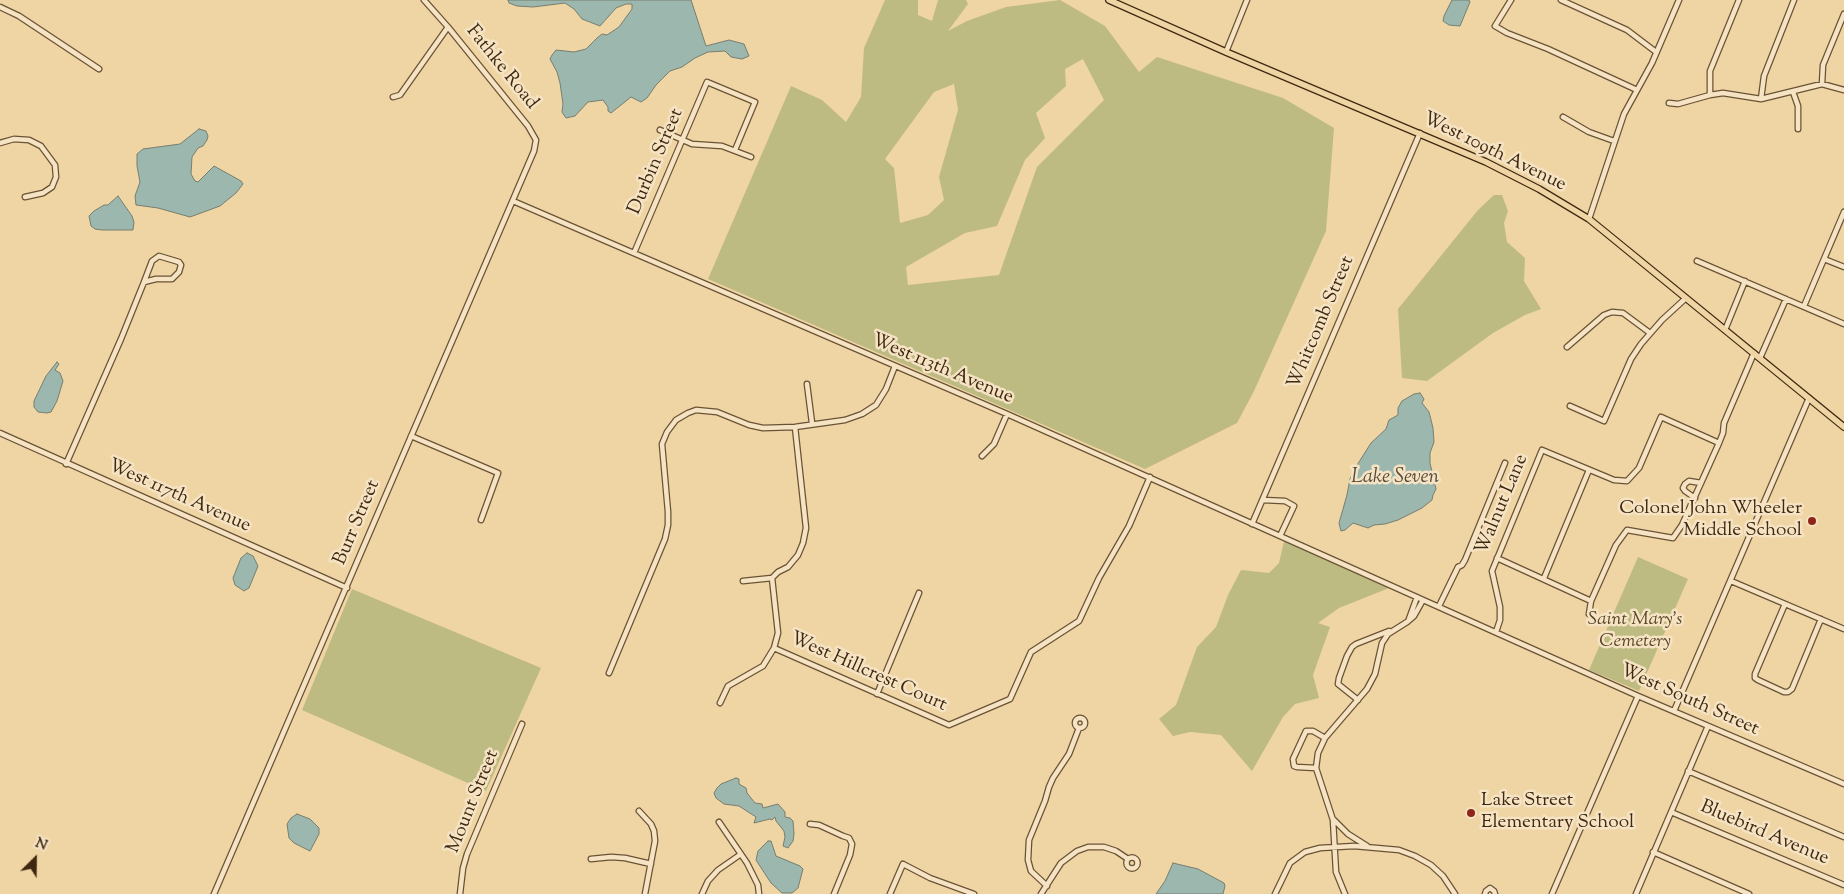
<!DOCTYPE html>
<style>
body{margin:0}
#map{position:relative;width:1844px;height:894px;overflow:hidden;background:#efd4a4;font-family:"Sorts Mill Goudy",serif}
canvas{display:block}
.north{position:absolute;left:10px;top:834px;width:50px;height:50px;-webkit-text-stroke:4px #f5e3c4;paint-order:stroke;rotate:23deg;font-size:14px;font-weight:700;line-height:20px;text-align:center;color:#3e2810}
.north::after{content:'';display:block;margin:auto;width:18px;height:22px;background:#3e2810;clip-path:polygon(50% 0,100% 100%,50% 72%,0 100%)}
</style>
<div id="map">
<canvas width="1844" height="894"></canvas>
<div class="north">N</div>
</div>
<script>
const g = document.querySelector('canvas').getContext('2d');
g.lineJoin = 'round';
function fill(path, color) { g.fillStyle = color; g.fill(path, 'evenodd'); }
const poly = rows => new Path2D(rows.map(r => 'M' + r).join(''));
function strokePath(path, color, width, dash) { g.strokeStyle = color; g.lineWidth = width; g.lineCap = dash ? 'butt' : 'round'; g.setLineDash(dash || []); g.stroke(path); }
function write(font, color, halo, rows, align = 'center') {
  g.font = font + ' "Sorts Mill Goudy",serif'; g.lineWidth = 5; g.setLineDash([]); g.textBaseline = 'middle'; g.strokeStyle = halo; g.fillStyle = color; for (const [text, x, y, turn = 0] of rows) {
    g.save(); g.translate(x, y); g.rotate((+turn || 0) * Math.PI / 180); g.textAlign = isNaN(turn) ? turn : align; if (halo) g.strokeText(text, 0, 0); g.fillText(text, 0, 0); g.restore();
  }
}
fill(poly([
 [885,0,918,0,918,15,932,21,938,0,966,0,968,4,948,31,967,21,1006,7,1060,0,1105,26,1139,72,1157,57,1283,98,1334,128,1326,231,1254,391,1237,423,1145,469,708,279,791,86,822,100,846,122,861,97,864,48],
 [1083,59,1104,100,1037,167,999,275,908,285,906,267,965,233,997,226,1025,160,1045,138,1036,113,1066,86,1065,69],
 [954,84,958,110,939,177,944,200,928,215,900,223,894,168,885,159,934,92],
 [1494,195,1502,195,1508,211,1504,223,1507,242,1525,258,1524,281,1541,309,1525,315,1493,333,1427,381,1402,378,1398,309,1478,210],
 [1284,541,1389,588,1339,608,1318,623,1330,627,1313,675,1319,698,1295,704,1283,717,1252,771,1221,735,1190,732,1173,736,1159,719,1176,705,1197,647,1216,627,1228,595,1241,570,1269,573,1279,563],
 [1638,557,1688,579,1639,691,1589,670],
 [352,589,541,668,486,791,302,710]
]), '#bebb82');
const water = poly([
 [508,0,691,0,706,46,729,40,744,44,749,56,742,59,731,57,725,51,708,52,695,58,682,67,670,71,656,85,647,98,641,102,631,97,611,113,608,111,608,107,603,100,588,102,575,116,566,118,562,112,563,104,560,83,557,72,550,59,552,55,556,50,574,52,586,49,597,38,602,34,607,35,619,27,632,9,632,4,626,4,616,8,600,26,582,19,574,9,565,3,533,7,517,6,509,3,508,0],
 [1452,0,1469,0,1470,2,1460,26,1449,25,1443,21,1444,16,1452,0],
 [199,129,206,131,208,136,207,140,203,146,198,148,192,157,191,174,195,181,198,182,214,166,241,181,243,184,236,193,220,206,190,217,158,208,136,205,135,196,140,182,137,166,137,154,143,149,180,144,199,129],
 [118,196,132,216,134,222,133,230,102,230,95,229,91,226,89,216,94,211,104,205,108,205,118,196],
 [57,362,59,364,55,370,60,373,63,381,57,401,51,412,47,413,38,412,34,407,34,401,46,376,57,362],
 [1420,393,1424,399,1422,403,1429,412,1433,428,1434,442,1430,453,1430,463,1436,489,1433,495,1432,500,1422,508,1398,520,1385,524,1374,525,1368,528,1353,523,1345,530,1341,531,1339,523,1347,495,1350,479,1354,470,1371,443,1386,429,1389,420,1398,415,1398,408,1402,401,1414,394,1420,393],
 [247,553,253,556,258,566,249,588,244,591,235,585,233,578,241,558,247,553],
 [736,778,739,779,739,784,746,788,747,793,755,803,762,804,763,808,778,804,785,812,785,817,790,818,793,821,794,834,793,841,788,848,783,846,785,837,784,831,776,821,775,817,772,820,770,819,754,823,756,817,739,806,724,804,716,798,714,793,717,788,721,784,736,778],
 [297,814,310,819,319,828,319,834,310,851,294,843,289,838,287,824,291,818,297,814],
 [768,841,771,841,776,856,800,866,803,869,798,888,792,893,782,893,771,883,756,860,758,851,768,841],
 [1173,863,1198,869,1224,883,1225,886,1223,894,1156,894,1165,881,1173,863]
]);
fill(water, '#9cb7ae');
strokePath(water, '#767e6f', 1);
const minor = poly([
 [1511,0,1495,26,1507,33,1548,49,1637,90],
 [1561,0,1627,30,1656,52],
 [0,7,19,16,99,69],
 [1226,52,1247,0],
 [1822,84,1823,65,1844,14],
 [1793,92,1798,106,1798,129],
 [1710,95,1710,71,1739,0],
 [393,97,400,95,448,27],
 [1761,99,1764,76,1794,0],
 [1669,103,1678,104,1710,95,1723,93,1761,99,1822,84,1844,90],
 [1563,117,1589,132,1614,141],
 [660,130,692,144,722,146,751,157],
 [0,143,14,139,29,140,41,146,55,165,56,177,52,187,43,193,25,197],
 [513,201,1007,414,1638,696,1844,784],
 [1589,219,1624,114,1652,63,1679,0],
 [634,253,707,82,755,102,735,150],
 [1824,259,1844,267],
 [1697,261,1844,324],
 [1804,306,1844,212],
 [1725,330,1745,281],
 [1567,347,1604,315,1612,312,1623,313,1650,333],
 [1760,358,1786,299],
 [807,384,812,423],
 [1570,406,1604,421,1631,359,1641,344,1662,320,1686,298],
 [0,433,347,588],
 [411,436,498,473,481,520],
 [982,456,994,444,1007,414],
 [66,464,121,339,144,282,152,261,159,256,179,262,181,265,179,272,172,279,156,279,144,282],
 [1695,498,1685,491,1683,488,1685,484,1689,481,1701,483],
 [1263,500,1285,501,1294,506,1280,536],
 [1252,524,1420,133],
 [1497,558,1591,601,1589,614],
 [1544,578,1589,470],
 [743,581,772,578,778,572,788,567,798,555,803,543,806,528,795,427],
 [1731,581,1844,629],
 [1591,601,1616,545,1627,530,1673,538,1682,525,1719,443,1723,433,1724,423,1754,353],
 [1785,604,1755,674,1755,678,1758,680,1784,692,1788,692,1792,689,1821,619],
 [1439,606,1458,567,1462,565,1465,560,1505,463],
 [1409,619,1417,597],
 [1496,632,1500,620,1500,607,1492,571,1542,450,1614,480,1627,481,1639,468,1661,417,1719,443],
 [774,648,949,725,1010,699,1031,652,1079,621,1099,578,1129,526,1150,477],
 [609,673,665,539,668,525,668,512,662,444,667,432,676,420,688,413,696,410,717,412,749,425,763,428,795,427,845,420,862,414,876,405,886,389,895,366],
 [877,694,919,593],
 [1358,700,1338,684,1339,678,1347,656,1352,647,1356,644,1389,631],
 [720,703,728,686,763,666,774,648,778,633,772,578],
 [1674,711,1809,398],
 '1075 723a5 5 0 1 1 10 0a5 5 0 1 1-10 0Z',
 [1316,768,1297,767,1294,766,1293,759,1306,731,1313,731,1325,738],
 [1688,771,1844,837],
 [639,811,651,824,654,831,655,841,645,894],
 [1671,812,1844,885],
 [1334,820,1348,834,1367,846],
 [719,822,747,863,758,885,759,894],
 [810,824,819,825,843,836,849,838,852,844,850,855,834,894],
 [1653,852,1749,894],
 '1126.5 863a5.5 5.5 0 1 1 11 0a5.5 5.5 0 1 1-11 0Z',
 [591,859,611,857,625,858,651,864],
 [1047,886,1031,871,1028,860,1029,840,1045,801,1049,787,1053,778,1069,754,1079,728],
 [214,894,534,151,536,140,528,126,448,27,424,0],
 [460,894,463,868,467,854,522,724],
 [702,894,708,881,718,870,741,854],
 [890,894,903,864,930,878,974,894],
 [1041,894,1061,863,1077,851,1088,847,1104,847,1116,851,1128,859],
 [1275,894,1290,863,1305,852,1320,848,1354,846,1399,850,1415,856,1431,865,1443,876,1455,894],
 [1345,894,1336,872,1333,820,1316,768,1318,753,1325,738,1367,689,1375,674,1382,643,1388,634,1407,622,1414,616,1423,600],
 [1485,894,1486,891,1490,888,1494,891,1495,894],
 [1552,894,1638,696],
 [1636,894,1708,726]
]);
const major = poly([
 [1109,0,1226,52,1486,162,1539,189,1589,219,1605,232,1844,427]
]);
strokePath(minor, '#6a5335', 7);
strokePath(major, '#3e2810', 8);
strokePath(minor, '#f5e3c4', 4.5);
strokePath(major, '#efd4a4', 5.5);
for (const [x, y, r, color] of [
 [1812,521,5,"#8f2418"],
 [1471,813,5,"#8f2418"]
]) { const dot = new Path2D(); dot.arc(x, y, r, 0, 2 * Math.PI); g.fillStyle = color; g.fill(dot); strokePath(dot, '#f5e3c4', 2); }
write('19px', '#3e2810', '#f5e3c4', [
 ["Fathke Road",501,68,51],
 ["West 109th Avenue",1494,153,26],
 ["Durbin Street",657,162,-67],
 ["Whitcomb Street",1322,323,-67],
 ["West 113th Avenue",942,370,23],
 ["West 117th Avenue",179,497,24],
 ["Walnut Lane",1503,505,-67],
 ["Burr Street",358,523,-67],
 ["West Hillcrest Court",868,673,24],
 ["West South Street",1689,701,24],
 ["Mount Street",474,802,-68],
 ["Bluebird Avenue",1764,834,23]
]);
write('19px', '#3e2810', '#f5e3c4', [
 ["Colonel John Wheeler",1802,510],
 ["Middle School",1802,532],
 ["Lake Street",1481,802,"left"],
 ["Elementary School",1481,824,"left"]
], 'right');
write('italic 19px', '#584527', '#f5e3c4', [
 ["Saint Mary's",1635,621],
 ["Cemetery",1635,643]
]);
write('italic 20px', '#564c38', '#f5e3c4', [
 ["Lake Seven",1395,479]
]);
</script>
